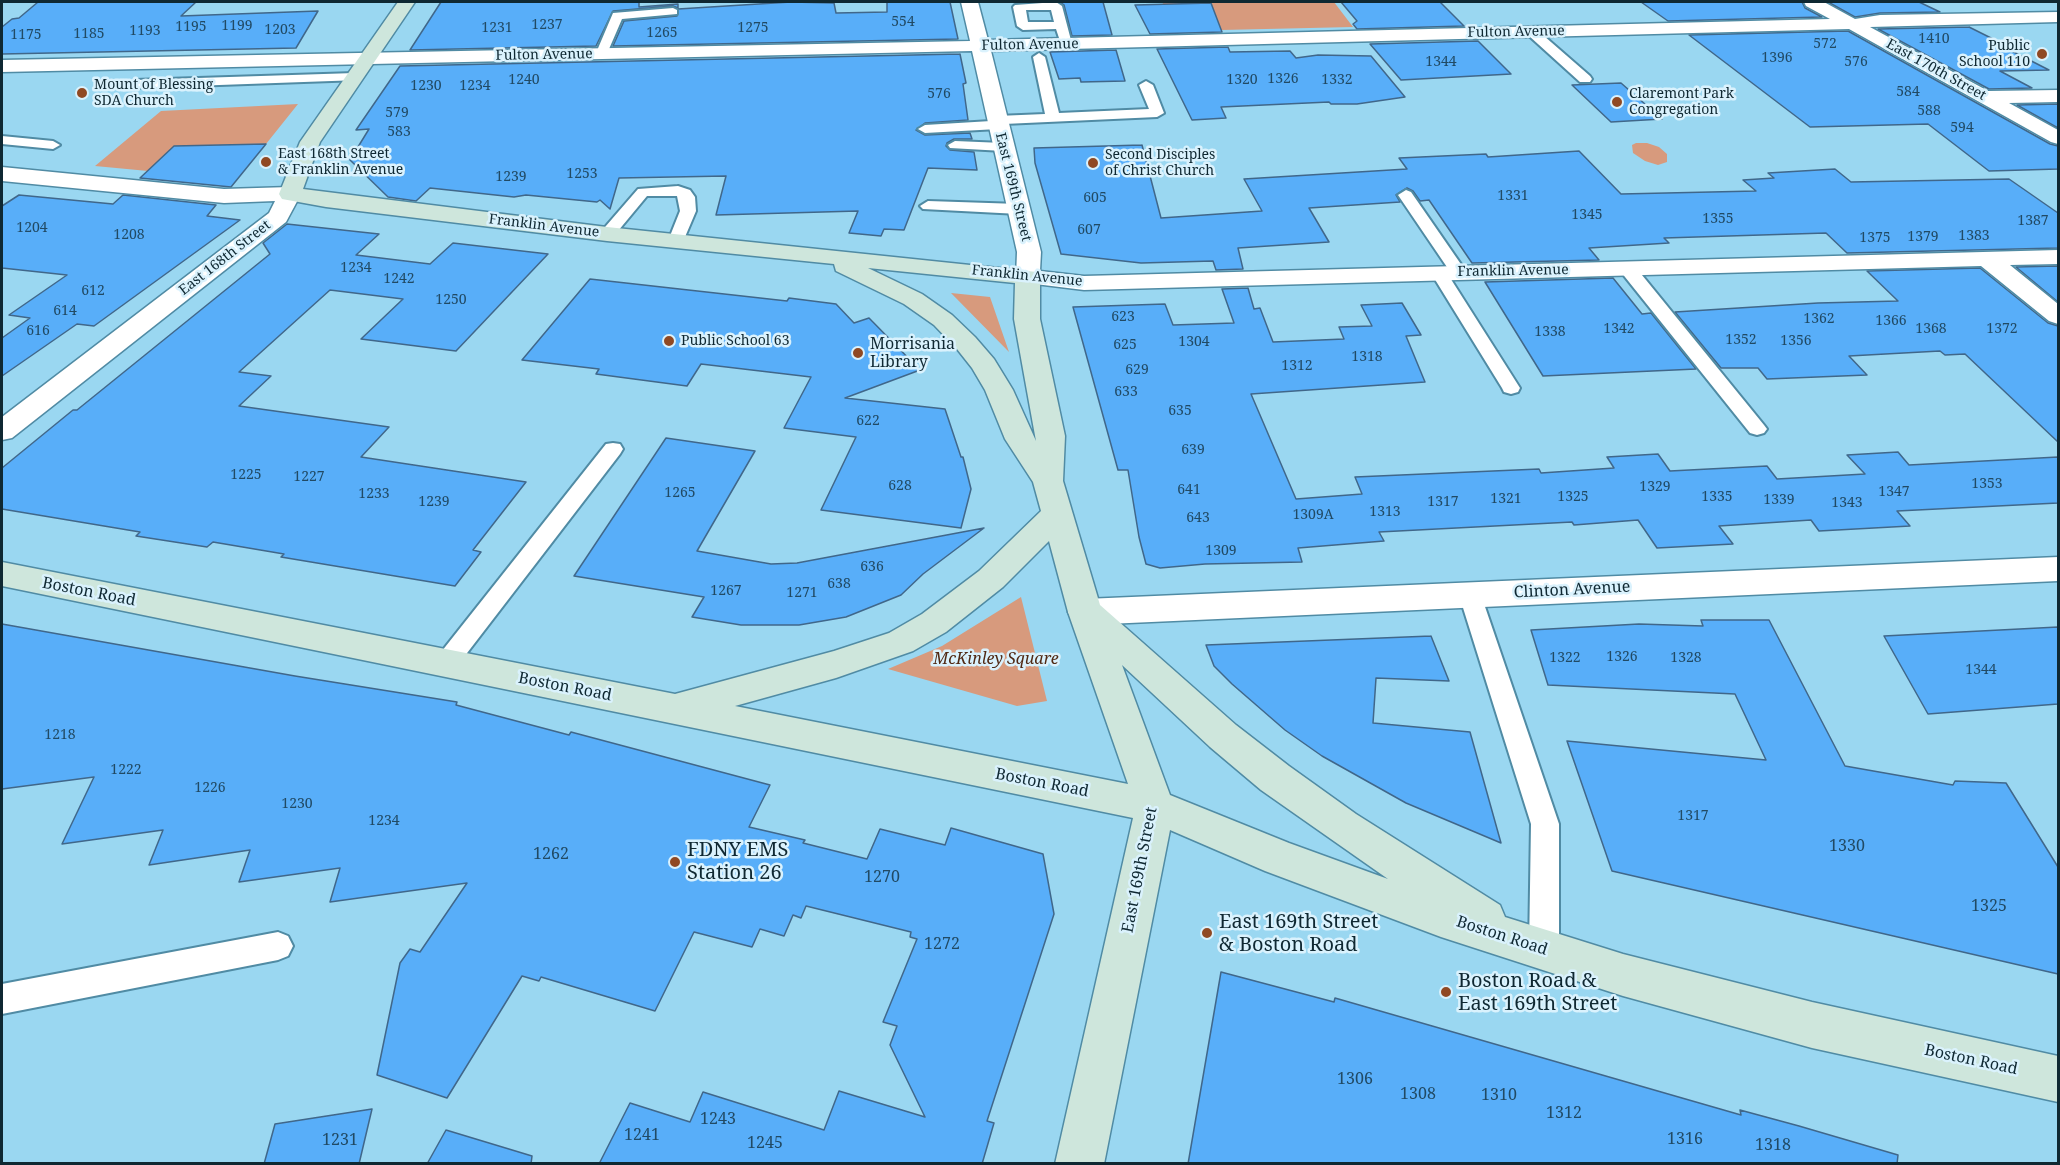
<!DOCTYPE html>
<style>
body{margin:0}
#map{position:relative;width:2060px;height:1165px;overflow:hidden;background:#9ad7f1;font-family:"Noto Serif",serif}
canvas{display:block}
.frame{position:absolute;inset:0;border:3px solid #0f2832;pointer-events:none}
</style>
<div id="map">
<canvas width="2060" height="1165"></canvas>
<div class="frame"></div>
</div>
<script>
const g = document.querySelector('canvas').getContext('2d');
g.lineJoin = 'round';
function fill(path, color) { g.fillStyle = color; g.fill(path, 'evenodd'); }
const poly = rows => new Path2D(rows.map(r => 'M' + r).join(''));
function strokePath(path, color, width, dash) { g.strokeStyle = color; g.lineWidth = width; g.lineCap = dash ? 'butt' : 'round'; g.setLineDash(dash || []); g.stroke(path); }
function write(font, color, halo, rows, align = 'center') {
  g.font = font + ' "Noto Serif",serif'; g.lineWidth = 5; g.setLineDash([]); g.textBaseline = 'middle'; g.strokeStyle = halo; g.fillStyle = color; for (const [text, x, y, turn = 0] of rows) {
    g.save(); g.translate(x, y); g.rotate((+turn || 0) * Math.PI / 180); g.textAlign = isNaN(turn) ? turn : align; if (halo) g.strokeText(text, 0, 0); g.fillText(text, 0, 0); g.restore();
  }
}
fill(poly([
 [1162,2,1334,2,1353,27,1178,31],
 [298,104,266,144,174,146,148,171,95,166,161,111],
 [1636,143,1647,143,1659,147,1667,154,1667,162,1658,165,1645,161,1633,153,1632,145],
 [951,293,990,297,1009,352],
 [1021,597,1047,701,1017,706,888,669,942,646]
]), '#d79a7d');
const building = poly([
 [38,2,196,2,181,16,318,11,296,48,2,54,2,27,12,19,19,18,38,2],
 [441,2,639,2,639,7,678,4,678,8,673,6,613,11,596,46,410,50,441,2],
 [791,2,834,3,836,13,887,12,887,2,950,2,958,39,613,46,624,21,677,16,678,9,791,2],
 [1059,2,1103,2,1112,35,1072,36,1064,5,1059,2],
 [1341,2,1440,2,1464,26,1357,29,1353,24,1357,21,1341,2],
 [1641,2,1802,2,1805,8,1822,17,1668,21,1641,2],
 [1828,2,1919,2,1940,12,1880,13,1855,17,1828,2],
 [1211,3,1222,32,1150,34,1135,5,1211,3],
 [1969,27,2003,44,1998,44,2049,70,2000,71,2032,88,1989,89,1878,29,1969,27],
 [1848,31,2050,144,2058,146,2058,169,1989,171,1928,124,1810,127,1689,35,1848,31],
 [1478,41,1511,74,1401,80,1370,44,1478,41],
 [1228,47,1230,52,1290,51,1296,58,1318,55,1371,56,1405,97,1357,104,1331,104,1329,102,1221,107,1226,118,1192,120,1157,49,1228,47],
 [1116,50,1125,81,1081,82,1080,78,1059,79,1050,52,1116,50],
 [960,54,966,83,963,84,968,120,925,123,916,130,925,135,970,133,972,139,954,139,947,143,946,146,950,150,974,152,977,170,928,168,904,230,884,229,881,236,849,233,858,211,716,215,726,176,619,178,610,209,600,200,597,202,526,195,514,197,430,188,416,201,388,197,350,160,369,129,356,130,400,66,960,54],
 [1621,83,1662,119,1611,122,1572,85,1621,83],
 [2058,104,2058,128,2017,105,2058,104],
 [266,144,231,187,140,178,174,146,266,144],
 [1142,145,1161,218,1262,211,1244,179,1407,169,1399,158,1486,154,1488,157,1579,151,1621,194,1756,191,1743,180,1774,178,1768,173,1835,169,1851,182,2009,179,2058,213,2058,248,1847,253,1826,233,1664,238,1669,243,1589,248,1599,260,1472,263,1429,200,1420,201,1413,191,1407,188,1396,195,1400,202,1309,208,1329,242,1238,248,1243,269,1216,270,1213,261,1141,263,1061,254,1035,163,1034,148,1142,145],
 [19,195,113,204,123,195,216,205,207,216,240,220,94,326,77,324,2,376,2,338,30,318,9,315,67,275,2,268,2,206,19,195],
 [287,224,379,234,356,255,430,264,453,243,548,254,456,351,361,339,403,299,330,290,239,372,271,376,239,406,389,427,361,457,526,482,473,550,481,552,455,586,281,557,284,554,213,542,207,547,136,536,140,532,2,509,2,468,73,410,77,410,270,254,263,243,287,224],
 [2058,266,2058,302,2016,267,2058,266],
 [1980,268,2048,323,2058,326,2058,442,1965,354,1945,355,1940,351,1849,356,1867,375,1767,379,1758,368,1721,368,1675,312,1818,303,1898,301,1867,271,1980,268],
 [1613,278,1642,314,1651,313,1696,369,1543,376,1485,282,1613,278],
 [590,279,787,301,789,298,836,304,854,323,869,318,920,370,845,398,945,409,961,457,963,457,971,489,961,528,821,510,856,437,784,428,811,377,701,364,687,386,596,374,599,369,522,360,590,279],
 [1248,288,1254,309,1260,308,1273,342,1344,339,1339,327,1372,326,1361,305,1402,303,1421,335,1406,336,1425,382,1251,394,1296,499,1362,494,1355,477,1539,469,1541,473,1614,468,1607,457,1658,454,1670,471,1767,466,1777,479,1865,474,1847,455,1898,452,1909,465,2058,457,2058,503,1897,511,1910,526,1819,531,1811,520,1719,526,1733,544,1657,548,1638,520,1574,525,1572,522,1379,532,1384,541,1298,548,1302,562,1205,564,1160,568,1146,564,1139,537,1128,470,1118,470,1073,307,1165,304,1173,325,1234,323,1222,289,1248,288],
 [666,438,755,451,697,551,771,564,797,563,984,528,923,574,901,595,846,617,799,625,741,625,692,617,704,597,574,576,666,438],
 [1701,620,1769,620,1845,766,1953,785,1955,781,2006,783,2058,867,2058,974,1612,871,1567,741,1766,760,1735,694,1548,685,1531,630,1639,624,1703,626,1701,620],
 [2,624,295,676,457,702,456,705,569,735,571,732,770,785,749,827,805,840,803,843,867,859,880,829,945,845,951,828,1043,854,1054,914,987,1121,994,1123,982,1164,599,1164,630,1103,690,1122,703,1092,824,1130,839,1091,925,1117,890,1045,897,1026,883,1022,917,939,910,937,911,932,806,906,801,918,793,915,784,936,760,929,752,947,694,932,655,1011,541,977,539,981,522,976,447,1098,377,1075,400,963,410,949,420,952,467,883,330,902,340,868,239,882,250,850,149,865,163,830,62,844,94,777,2,789,2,624],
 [2058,627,2058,704,1928,714,1884,636,2058,627],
 [1431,636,1449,681,1376,678,1373,723,1470,732,1501,843,1406,803,1322,756,1285,730,1232,684,1214,666,1206,645,1431,636],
 [1221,972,1334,1002,1335,998,1741,1115,1740,1110,1799,1126,1898,1155,1897,1164,1188,1164,1221,972],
 [372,1109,359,1164,264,1164,275,1124,372,1109],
 [446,1130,532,1156,531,1164,427,1164,446,1130]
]);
fill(building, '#58aef9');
strokePath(building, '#40678a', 1.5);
const lane = poly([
 [1056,2,1062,6,1072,44,1070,47,1062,47,1056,29,1023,30,1017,26,1013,7,1015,5,1056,2],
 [1026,10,1051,10,1054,22,1028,22,1026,10],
 [673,8,677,10,677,14,622,19,606,56,602,57,596,53,613,13,673,8],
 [1532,28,1536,29,1590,76,1592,79,1590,82,1580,82,1528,35,1526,32,1532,28],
 [1039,53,1045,57,1059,113,1149,109,1139,85,1146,81,1153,85,1164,113,1157,117,1004,124,1003,128,998,129,925,133,918,129,925,125,991,121,992,117,997,116,1045,114,1033,57,1039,53],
 [355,73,360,74,362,77,360,80,135,88,128,84,135,80,355,73],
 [2,136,53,141,60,145,53,149,2,144,2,136],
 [955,141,1003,143,1010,147,1003,151,950,148,948,145,955,141],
 [678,186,690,190,695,197,696,211,682,244,670,244,668,241,680,211,677,196,647,196,613,237,601,237,599,234,638,189,678,186],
 [1406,190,1411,192,1467,273,1465,277,1459,278,1451,273,1398,195,1406,190],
 [928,201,1019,204,1027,209,1019,214,923,209,920,206,928,201],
 [1627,263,1633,264,1764,425,1767,429,1764,433,1757,435,1750,433,1621,272,1619,268,1627,263],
 [1439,268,1447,273,1520,388,1518,392,1511,394,1504,392,1502,388,1431,273,1439,268],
 [613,443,620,444,623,449,620,454,454,670,446,672,438,670,434,663,438,656,606,444,613,443],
 [1470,587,1478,589,1481,595,1559,824,1559,950,1554,960,1544,964,1534,960,1529,950,1531,824,1459,595,1462,589,1470,587],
 [278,932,288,936,293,946,288,956,278,960,2,1014,2,984,278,932]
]);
const street = poly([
 [961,2,978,2,988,40,1830,19,1806,6,1804,2,1824,2,1855,19,1880,15,2058,12,2058,22,1870,27,1988,91,2058,90,2058,102,2009,103,2058,130,2058,144,2051,142,1849,29,991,51,1041,252,1040,271,1084,276,2058,250,2058,264,2010,265,2058,304,2058,324,2049,321,1981,266,1084,290,1019,282,1016,277,1017,252,972,51,2,72,2,60,970,41,961,2],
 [2,167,224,189,290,187,298,189,301,194,286,222,12,438,2,440,2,417,269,213,275,201,224,203,2,181,2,167],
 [2058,557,2058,581,1085,625,1073,621,1068,612,1073,603,1085,599,2058,557]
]);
const secondary = poly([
 [398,2,415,2,320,142,303,189,607,227,1037,272,1040,277,1040,319,1065,436,1063,481,1100,605,1236,725,1289,766,1356,814,1500,905,1505,917,1623,954,1812,1002,2058,1056,2058,1102,1812,1048,1623,996,1441,937,1265,871,1170,830,1104,1164,1055,1164,1133,818,2,586,2,562,675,694,834,651,889,633,922,614,979,571,1041,511,1033,482,1005,439,985,390,972,368,957,349,934,325,904,304,836,271,834,264,607,241,326,207,282,199,279,194,300,142,398,2],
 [868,268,1015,283,1014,319,1036,441,1013,390,994,359,975,337,952,315,922,294,868,268],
 [1049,541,1068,612,1128,784,735,706,836,678,913,651,946,632,1003,587,1049,541],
 [1122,665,1210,747,1261,790,1388,879,1289,843,1170,795,1122,665]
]);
strokePath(lane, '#508ba4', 4);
strokePath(street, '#508ba4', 3);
strokePath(secondary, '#508ba4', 3);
fill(lane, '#fff');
fill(street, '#fff');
fill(secondary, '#cee6dc');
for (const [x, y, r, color] of [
 [2042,54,6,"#904923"],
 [82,93,6,"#904923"],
 [1617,102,6,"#904923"],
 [266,162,6,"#904923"],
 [1093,163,6,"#904923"],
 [669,341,6,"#904923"],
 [858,353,6,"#904923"],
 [675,862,6,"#904923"],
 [1207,933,6,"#904923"],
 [1446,992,6,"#904923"]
]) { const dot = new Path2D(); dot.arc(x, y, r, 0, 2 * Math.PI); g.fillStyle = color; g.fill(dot); strokePath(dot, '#daf2fd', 2); }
write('14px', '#214a64', null, [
 ["554",903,22],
 ["1237",547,25],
 ["1199",237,26],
 ["1195",191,27],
 ["1231",497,28],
 ["1275",753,28],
 ["1203",280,30],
 ["1193",145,31],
 ["1265",662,33],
 ["1185",89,34],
 ["1175",26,35],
 ["1410",1934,39],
 ["572",1825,44],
 ["1396",1777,58],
 ["1344",1441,62],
 ["576",1856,62],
 ["1326",1283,79],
 ["1240",524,80],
 ["1320",1242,80],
 ["1332",1337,80],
 ["1230",426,86],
 ["1234",475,86],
 ["584",1908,92],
 ["576",939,94],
 ["588",1929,111],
 ["579",397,113],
 ["594",1962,128],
 ["583",399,132],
 ["1253",582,174],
 ["1239",511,177],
 ["1331",1513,196],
 ["605",1095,198],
 ["1345",1587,215],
 ["1355",1718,219],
 ["1387",2033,221],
 ["1204",32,228],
 ["607",1089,230],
 ["1208",129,235],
 ["1383",1974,236],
 ["1379",1923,237],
 ["1375",1875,238],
 ["1234",356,268],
 ["1242",399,279],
 ["612",93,291],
 ["1250",451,300],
 ["614",65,311],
 ["623",1123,317],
 ["1362",1819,319],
 ["1366",1891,321],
 ["1342",1619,329],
 ["1368",1931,329],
 ["1372",2002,329],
 ["616",38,331],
 ["1338",1550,332],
 ["1352",1741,340],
 ["1356",1796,341],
 ["1304",1194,342],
 ["625",1125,345],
 ["1318",1367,357],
 ["1312",1297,366],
 ["629",1137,370],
 ["633",1126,392],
 ["635",1180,411],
 ["622",868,421],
 ["639",1193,450],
 ["1225",246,475],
 ["1227",309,477],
 ["1353",1987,484],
 ["628",900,486],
 ["1329",1655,487],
 ["641",1189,490],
 ["1347",1894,492],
 ["1265",680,493],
 ["1233",374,494],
 ["1325",1573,497],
 ["1335",1717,497],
 ["1321",1506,499],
 ["1339",1779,500],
 ["1239",434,502],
 ["1317",1443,502],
 ["1343",1847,503],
 ["1313",1385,512],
 ["1309A",1313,515],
 ["643",1198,518],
 ["1309",1221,551],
 ["636",872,567],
 ["638",839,584],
 ["1267",726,591],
 ["1271",802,593],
 ["1326",1622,657],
 ["1322",1565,658],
 ["1328",1686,658],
 ["1344",1981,670],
 ["1218",60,735],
 ["1222",126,770],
 ["1226",210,788],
 ["1230",297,804],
 ["1317",1693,816],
 ["1234",384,821]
]);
write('14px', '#0f2832', '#daf2fd', [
 ["Fulton Avenue",1516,32,-1],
 ["Fulton Avenue",1030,45,-1],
 ["Fulton Avenue",544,55,-1],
 ["East 170th Street",1936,70,29],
 ["East 169th Street",1013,187,76],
 ["Franklin Avenue",544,226,7],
 ["East 168th Street",225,258,-38],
 ["Franklin Avenue",1513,271,-1],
 ["Franklin Avenue",1027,276,6]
]);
write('14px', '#0f2832', '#daf2fd', [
 ["Public",2030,46,"right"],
 ["School 110",2030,62,"right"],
 ["Mount of Blessing",94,85],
 ["SDA Church",94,101],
 ["Claremont Park",1629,94],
 ["Congregation",1629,110],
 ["East 168th Street",278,154],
 ["& Franklin Avenue",278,170],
 ["Second Disciples",1105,155],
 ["of Christ Church",1105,171],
 ["Public School 63",681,341]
], 'left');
write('16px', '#0f2832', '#daf2fd', [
 ["Morrisania",870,344],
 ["Library",870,362]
], 'left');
write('16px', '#0f2832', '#daf2fd', [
 ["Clinton Avenue",1572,590,-3],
 ["Boston Road",89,592,11],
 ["Boston Road",565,687,11],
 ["Boston Road",1042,783,11],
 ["East 169th Street",1140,870,-79],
 ["Boston Road",1502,936,18],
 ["Boston Road",1971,1060,12]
]);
write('italic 16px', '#502914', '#daf2fd', [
 ["McKinley Square",996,659]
]);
write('16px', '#214a64', null, [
 ["1330",1847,846],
 ["1262",551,854],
 ["1270",882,877],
 ["1325",1989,906],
 ["1272",942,944],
 ["1306",1355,1079],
 ["1308",1418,1094],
 ["1310",1499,1095],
 ["1312",1564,1113],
 ["1243",718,1119],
 ["1241",642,1135],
 ["1316",1685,1139],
 ["1231",340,1140],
 ["1245",765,1143],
 ["1318",1773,1145]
]);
write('20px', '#0f2832', '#daf2fd', [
 ["FDNY EMS",687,850],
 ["Station 26",687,873],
 ["East 169th Street",1219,922],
 ["& Boston Road",1219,945],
 ["Boston Road &",1458,981],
 ["East 169th Street",1458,1004]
], 'left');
</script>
